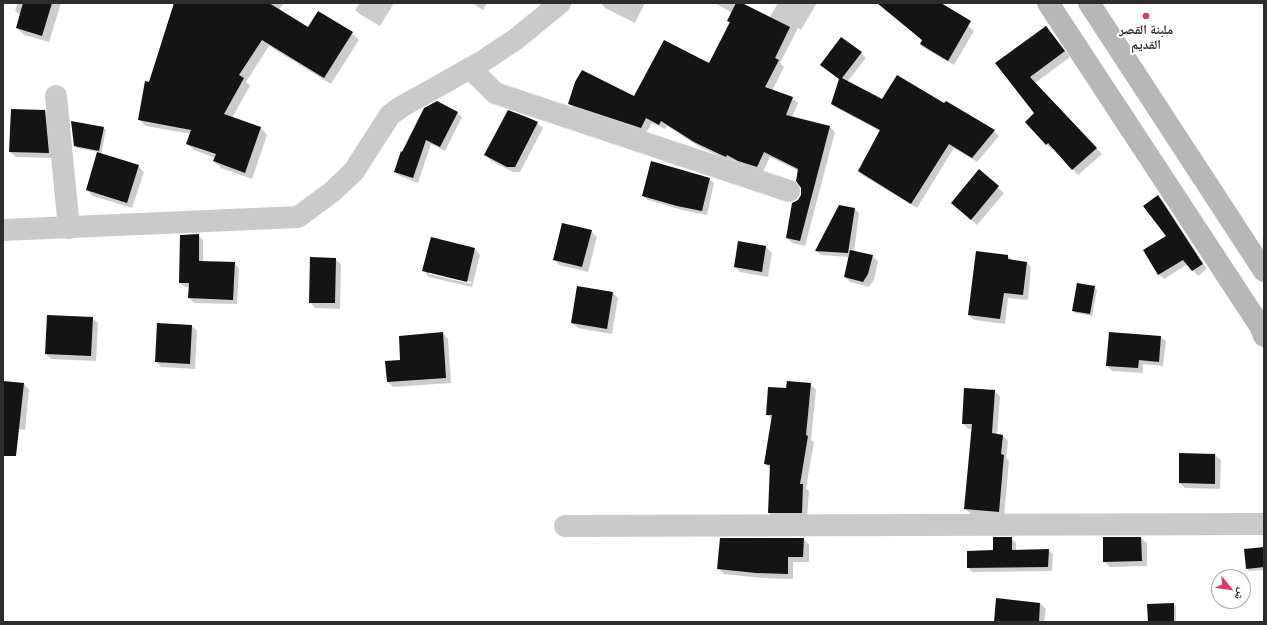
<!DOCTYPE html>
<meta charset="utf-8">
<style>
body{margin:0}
#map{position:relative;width:1267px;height:625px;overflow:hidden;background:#fff;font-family:"Golos Text","Noto Naskh Arabic",sans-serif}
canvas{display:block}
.frame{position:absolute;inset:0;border:4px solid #2d2d2d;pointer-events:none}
.north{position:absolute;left:1211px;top:569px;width:40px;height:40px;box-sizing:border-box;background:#fff;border:1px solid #ababab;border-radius:50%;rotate:119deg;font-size:11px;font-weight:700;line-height:16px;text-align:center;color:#2d2d2d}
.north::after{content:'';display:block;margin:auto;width:14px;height:18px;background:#db3865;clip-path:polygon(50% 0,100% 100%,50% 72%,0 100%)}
</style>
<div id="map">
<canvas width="1267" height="625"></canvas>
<div class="frame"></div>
<div class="north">ش</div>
</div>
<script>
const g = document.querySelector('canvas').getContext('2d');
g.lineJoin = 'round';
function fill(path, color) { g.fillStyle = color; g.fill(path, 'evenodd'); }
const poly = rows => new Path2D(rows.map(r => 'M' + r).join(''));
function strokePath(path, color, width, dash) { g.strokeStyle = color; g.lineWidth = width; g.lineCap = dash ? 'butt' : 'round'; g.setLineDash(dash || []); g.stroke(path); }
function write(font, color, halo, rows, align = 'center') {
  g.font = font + ' "Golos Text","Noto Naskh Arabic",sans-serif'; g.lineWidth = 4; g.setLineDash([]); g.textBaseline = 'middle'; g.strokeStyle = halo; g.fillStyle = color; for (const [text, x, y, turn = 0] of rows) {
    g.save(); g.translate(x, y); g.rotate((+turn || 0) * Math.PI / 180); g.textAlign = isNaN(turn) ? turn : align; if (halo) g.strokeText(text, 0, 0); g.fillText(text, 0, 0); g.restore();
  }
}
fill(poly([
 [18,3,61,3,49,42,24,35,17,28,21,16,15,11],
 [175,3,284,3,279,10,308,28,352,33,359,40,331,84,269,46,246,82,250,86,232,118,261,128,267,135,252,179,221,168,214,161,215,158,194,150,187,144,191,134,146,126,139,119],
 [360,3,394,3,380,26,361,15,355,10],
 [472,3,487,3,483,10],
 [601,3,645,3,635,23,605,8],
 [715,3,740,3,769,18,778,3,817,3,801,30,798,28,780,63,784,67,772,91,792,98,798,103,792,117,829,126,835,132,805,246,792,243,787,238,798,201,802,195,802,188,799,171,770,157,763,172,744,166,733,160,732,162,729,161,700,147,667,126,665,129,652,123,646,133,575,109,569,104,634,98,709,64,731,23,728,21,732,13],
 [878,3,941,3,974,31,954,65,926,49,921,44,923,41],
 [1046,27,1070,57,1035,83,1102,154,1078,175,1054,148,1052,150,1026,122,1035,114,997,63],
 [861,53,866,58,847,82,882,101,945,104,994,131,999,136,977,162,954,148,917,208,864,176,859,171,880,131,837,108,832,103,840,80,821,65],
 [44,110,50,116,54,158,16,157,10,152],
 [457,113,462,117,445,151,431,144,418,183,400,176,395,172,402,152],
 [537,123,543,128,520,172,513,172,491,161,486,155],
 [103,128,106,130,101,155,138,166,144,172,132,208,93,196,87,190,99,152,77,148,74,146],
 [979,171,1004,193,977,225,958,208],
 [709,179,714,183,707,215,682,210,648,200,643,196],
 [1158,196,1163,201,1207,269,1198,276,1188,264,1164,279,1159,274,1167,236],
 [855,209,859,213,854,252,872,256,878,261,874,280,869,287,850,282,845,277,849,257,821,255,816,251],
 [591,231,597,237,588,272,559,265,554,259],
 [198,235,203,240,203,262,234,263,239,268,237,304,194,303,189,298,190,287,185,287,180,283],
 [739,242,766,247,772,253,768,277,740,272,735,267],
 [475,249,480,255,472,287,429,277,424,271],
 [429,272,472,282,471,284,429,274],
 [1008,256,1012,261,1026,262,1031,267,1028,300,1008,298,1005,324,974,320,969,315],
 [335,259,341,264,340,309,315,308,310,302],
 [1094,287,1097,290,1092,316,1075,313,1073,311],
 [613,293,618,298,612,334,578,328,572,323],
 [92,318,98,323,96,361,51,359,46,354],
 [191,325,197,331,195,369,161,367,156,361],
 [443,333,448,339,451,383,393,387,388,382,402,361],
 [1161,337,1166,341,1163,366,1143,364,1143,373,1112,371,1107,366],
 [24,384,29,390,25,430,5,428,3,426,3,388],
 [810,384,816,390,811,440,814,442,806,488,809,491,807,518,774,518,769,513,770,469,765,463,772,420,767,414],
 [994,391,1000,396,997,435,1003,436,1008,441,1006,458,1009,461,1004,517,971,514,965,508,972,429,968,429,963,423],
 [1180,454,1215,455,1221,460,1220,489,1185,488,1180,483],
 [1011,538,1016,543,1016,551,1048,550,1053,554,1052,571,972,572,968,567],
 [1104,538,1141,538,1147,543,1147,566,1110,567,1104,561],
 [803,539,809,544,809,562,793,562,793,579,762,578,724,574,718,568],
 [1264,548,1264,570,1249,571,1247,568],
 [997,599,1040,603,1046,609,1044,622,995,622],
 [1173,604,1176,606,1176,622,1149,622]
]), '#0003');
fill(poly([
 [23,3,52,3,42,36,16,28],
 [174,3,269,3,308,27,318,11,353,32,324,78,262,40,239,75,244,78,224,114,261,127,245,173,213,161,216,154,186,144,191,130,138,120,145,81,149,82],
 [736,3,742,3,790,27,775,58,779,60,765,87,793,97,786,115,830,126,800,241,786,238,792,203,798,200,801,195,801,188,796,181,798,169,764,152,757,167,738,161,727,155,726,157,715,152,694,142,661,121,659,125,646,118,641,128,568,104,575,82,582,70,634,96,664,40,709,63,730,22,727,21],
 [877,3,941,3,971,21,948,61,920,44,922,40],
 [1046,26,1065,51,1030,77,1097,148,1072,170,1048,143,1046,145,1025,122,1034,113,995,63],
 [841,37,862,52,842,78,882,99,897,75,944,103,946,101,995,130,972,158,949,144,911,204,858,171,880,130,831,104,839,79,820,65],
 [437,101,458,112,440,147,426,140,413,178,394,172,401,151,402,152,424,108],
 [11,109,45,110,49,153,9,152],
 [508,110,529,118,538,122,515,167,507,167,484,155],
 [71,121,104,127,99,151,74,146],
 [97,152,139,165,127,203,86,190],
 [651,161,710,178,702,211,677,206,642,196],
 [979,169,999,186,971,220,951,203],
 [1158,195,1203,264,1192,271,1183,260,1158,275,1143,250,1166,236,1143,206],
 [839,205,855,208,848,253,815,251],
 [562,223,592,230,582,267,553,260],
 [199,234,199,261,235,262,233,300,188,298,189,283,179,283,180,235],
 [431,237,475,248,467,282,422,271],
 [738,241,766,246,762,272,734,267],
 [850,250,873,255,868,274,863,282,844,277],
 [976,251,1008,255,1008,259,1027,262,1023,295,1004,293,1000,319,968,315],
 [310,257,336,258,335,303,309,303],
 [1077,283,1095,286,1090,314,1072,311],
 [577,286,613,292,607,329,571,323],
 [47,315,93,317,91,356,45,354],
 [157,323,192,325,190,364,155,362],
 [443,332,446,378,387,382,385,361,400,360,399,336],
 [1109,332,1161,336,1159,362,1139,360,1138,368,1106,366],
 [3,381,24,383,16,456,3,456],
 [787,381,811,383,806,435,808,436,800,484,803,484,802,513,768,513,770,465,764,464,772,415,766,415,768,387,786,388],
 [964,388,995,390,992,433,1003,435,1001,454,1004,455,999,512,964,509,972,424,962,424],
 [1179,453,1215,454,1215,484,1179,483],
 [993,537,1012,537,1012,550,1049,549,1048,567,967,568,967,551,993,550],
 [1103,537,1141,537,1142,561,1103,562],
 [720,538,804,538,803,557,788,557,788,574,756,573,717,569],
 [1264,547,1264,567,1246,569,1244,549],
 [996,598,1040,603,1039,622,994,622],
 [1174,603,1174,622,1148,622,1147,604]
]), '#141414');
strokePath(poly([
 [470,68,495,93,789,191],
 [56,96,69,228],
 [3,230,298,217,332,192,354,171,390,115,401,107,483,61,516,39,560,3],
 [565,526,1264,524]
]), '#cacaca', 22);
strokePath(poly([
 [1048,3,1260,326,1264,336],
 [1089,3,1264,271]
]), '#b7b7b7', 22);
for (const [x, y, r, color] of [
 [1146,16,4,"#db3865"]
]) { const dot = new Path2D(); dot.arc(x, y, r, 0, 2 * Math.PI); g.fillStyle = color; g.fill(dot); strokePath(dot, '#fff', 1.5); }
write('bold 13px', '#2d2d2d', '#fff', [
 ["ملبنة القصر",1146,30],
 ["القديم",1146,45]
]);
</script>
